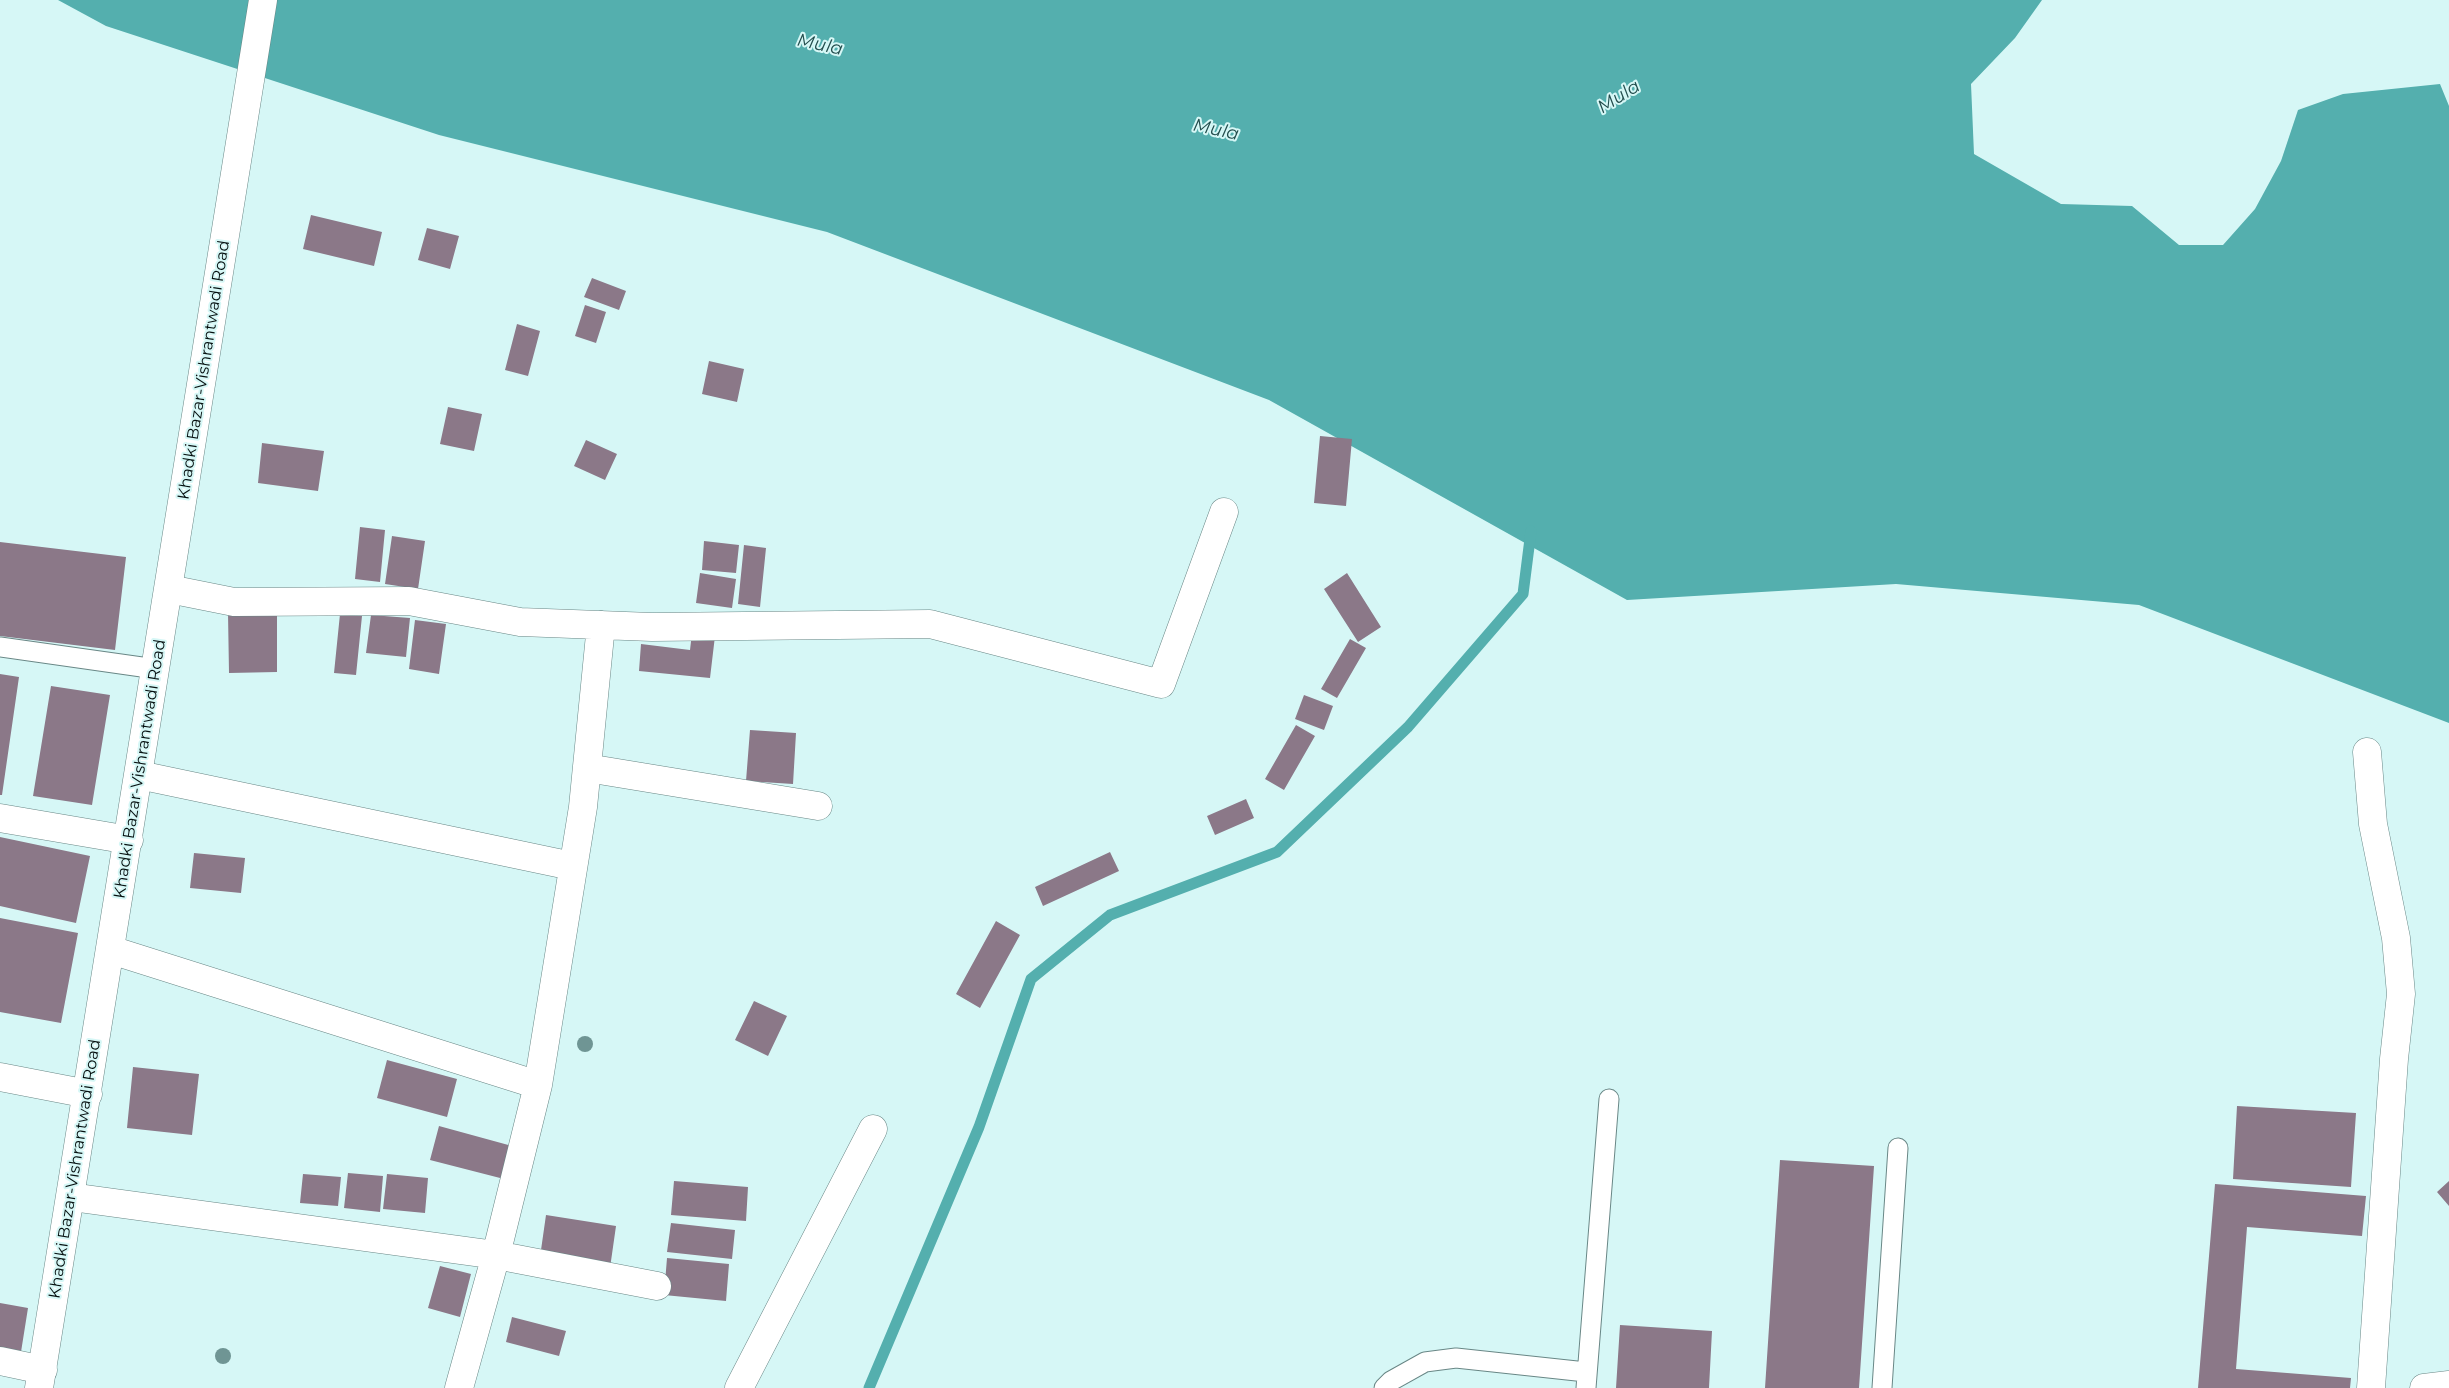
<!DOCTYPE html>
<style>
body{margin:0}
canvas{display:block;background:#d6f7f6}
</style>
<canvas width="2449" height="1388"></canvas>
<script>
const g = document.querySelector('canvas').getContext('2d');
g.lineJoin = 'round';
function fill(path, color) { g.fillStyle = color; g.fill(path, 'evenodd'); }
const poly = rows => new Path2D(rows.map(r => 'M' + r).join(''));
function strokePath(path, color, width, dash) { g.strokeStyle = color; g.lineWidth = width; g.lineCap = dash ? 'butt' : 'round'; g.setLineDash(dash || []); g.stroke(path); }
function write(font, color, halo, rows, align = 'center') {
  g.font = font + ' Montserrat,sans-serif'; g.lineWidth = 4; g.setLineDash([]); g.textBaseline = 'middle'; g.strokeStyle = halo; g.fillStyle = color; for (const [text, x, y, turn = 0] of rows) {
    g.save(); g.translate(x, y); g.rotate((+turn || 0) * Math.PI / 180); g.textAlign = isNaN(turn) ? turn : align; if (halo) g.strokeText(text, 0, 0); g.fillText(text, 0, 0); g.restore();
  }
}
fill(poly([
 [58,0,2042,0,2015,38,1971,84,1974,154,2061,204,2132,206,2179,245,2223,245,2255,209,2281,161,2298,110,2343,94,2440,84,2449,106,2449,723,2139,605,1896,584,1627,600,1269,400,827,232,439,135,106,26]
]), '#54afae');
strokePath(poly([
 [869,1388,979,1127,1031,979,1110,915,1277,852,1408,727,1523,594,1531,531]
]), '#54afae', 11);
fill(poly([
 [311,215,382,232,374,266,303,249],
 [427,228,459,236,450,269,418,260],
 [592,278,626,291,619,310,584,297],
 [585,305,606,312,596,343,575,336],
 [517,324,540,331,528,376,505,370],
 [709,361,744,369,737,402,702,394],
 [448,407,482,414,474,451,440,444],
 [1320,436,1352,439,1346,506,1314,503],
 [586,440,617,454,605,480,574,466],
 [262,443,324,451,318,491,258,483],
 [360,527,385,530,380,582,355,579],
 [392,536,425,541,418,589,385,584],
 [704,541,739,545,736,573,702,570],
 [0,542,126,557,115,650,0,636],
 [744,545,766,548,760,607,738,604],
 [700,573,736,579,732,608,696,603],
 [1347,573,1381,627,1358,642,1324,589],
 [228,613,277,613,277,672,229,673],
 [340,614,362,616,356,675,334,673],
 [371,615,410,618,406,657,366,653],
 [415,620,446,624,439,674,409,669],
 [692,633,715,636,710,678,639,671,641,644,690,650],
 [1350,639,1366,648,1337,698,1321,689],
 [0,674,19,677,2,795,0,795],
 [51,686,110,695,92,805,33,796],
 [1304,695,1333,706,1324,730,1295,719],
 [1296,725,1315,736,1284,790,1265,779],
 [750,730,796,733,793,784,746,781],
 [1246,799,1254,818,1215,835,1207,816],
 [0,837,90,856,76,923,0,906],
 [1110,852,1119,871,1043,906,1035,887],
 [194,853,245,858,241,893,190,888],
 [0,918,78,933,61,1023,0,1012],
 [996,921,1020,935,980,1008,956,994],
 [754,1001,787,1016,768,1056,735,1040],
 [387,1060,457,1079,447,1117,377,1098],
 [133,1067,199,1074,192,1135,127,1128],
 [2237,1106,2356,1113,2351,1187,2233,1179],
 [439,1126,512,1146,504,1179,430,1160],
 [1780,1160,1874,1166,1859,1388,1765,1388],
 [348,1173,383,1176,380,1212,344,1208],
 [303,1174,341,1177,338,1206,300,1203],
 [387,1174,428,1178,425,1213,383,1209],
 [674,1181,748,1187,746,1221,671,1215],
 [2449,1181,2449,1206,2437,1192],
 [2215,1184,2366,1196,2362,1236,2247,1227,2236,1369,2351,1378,2350,1388,2198,1388],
 [546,1215,616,1226,610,1268,540,1257],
 [671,1223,735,1230,732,1259,667,1252],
 [667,1258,729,1264,726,1301,664,1295],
 [440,1266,471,1274,460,1317,428,1308],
 [0,1303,28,1308,21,1352,0,1348],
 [512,1317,566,1331,559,1356,506,1342],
 [1620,1325,1712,1331,1709,1388,1616,1388]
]), '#8b7888');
const service = poly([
 [0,647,156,669],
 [1384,1388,1391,1381,1425,1362,1456,1358,1586,1372],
 [1586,1388,1609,1099],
 [1882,1388,1898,1148]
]);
const minor = poly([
 [169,589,234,602,409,601,520,622,652,627,930,624,1161,684,1224,512],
 [2367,752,2373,824,2396,938,2401,994,2394,1059,2371,1388],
 [587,768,818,806],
 [139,775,572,866],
 [0,818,129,840],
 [111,950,538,1085],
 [0,1077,88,1094],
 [71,1197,496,1255,657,1286],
 [0,1361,43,1370],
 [459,1388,496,1255,538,1085,583,807,601,625],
 [739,1388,873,1129],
 [2424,1388,2449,1385]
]);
const tertiary = poly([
 [39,1388,263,0]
]);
strokePath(service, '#698786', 21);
strokePath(minor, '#698786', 29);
strokePath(tertiary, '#698786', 29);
strokePath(service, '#fff', 19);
strokePath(minor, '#fff', 28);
strokePath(tertiary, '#fff', 28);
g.fillStyle = '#6f9594';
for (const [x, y] of [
 [585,1044],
 [223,1356]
]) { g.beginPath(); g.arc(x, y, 8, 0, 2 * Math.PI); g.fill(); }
write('16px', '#050f0f', '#d6f7f6', [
 ["Khadki Bazar-Vishrantwadi Road",204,370,-81],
 ["Khadki Bazar-Vishrantwadi Road",140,769,-81],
 ["Khadki Bazar-Vishrantwadi Road",75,1169,-81]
]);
write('italic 18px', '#224c4c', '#d6f7f6', [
 ["Mula",820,45,12],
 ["Mula",1619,97,-32],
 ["Mula",1216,130,12]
]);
</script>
